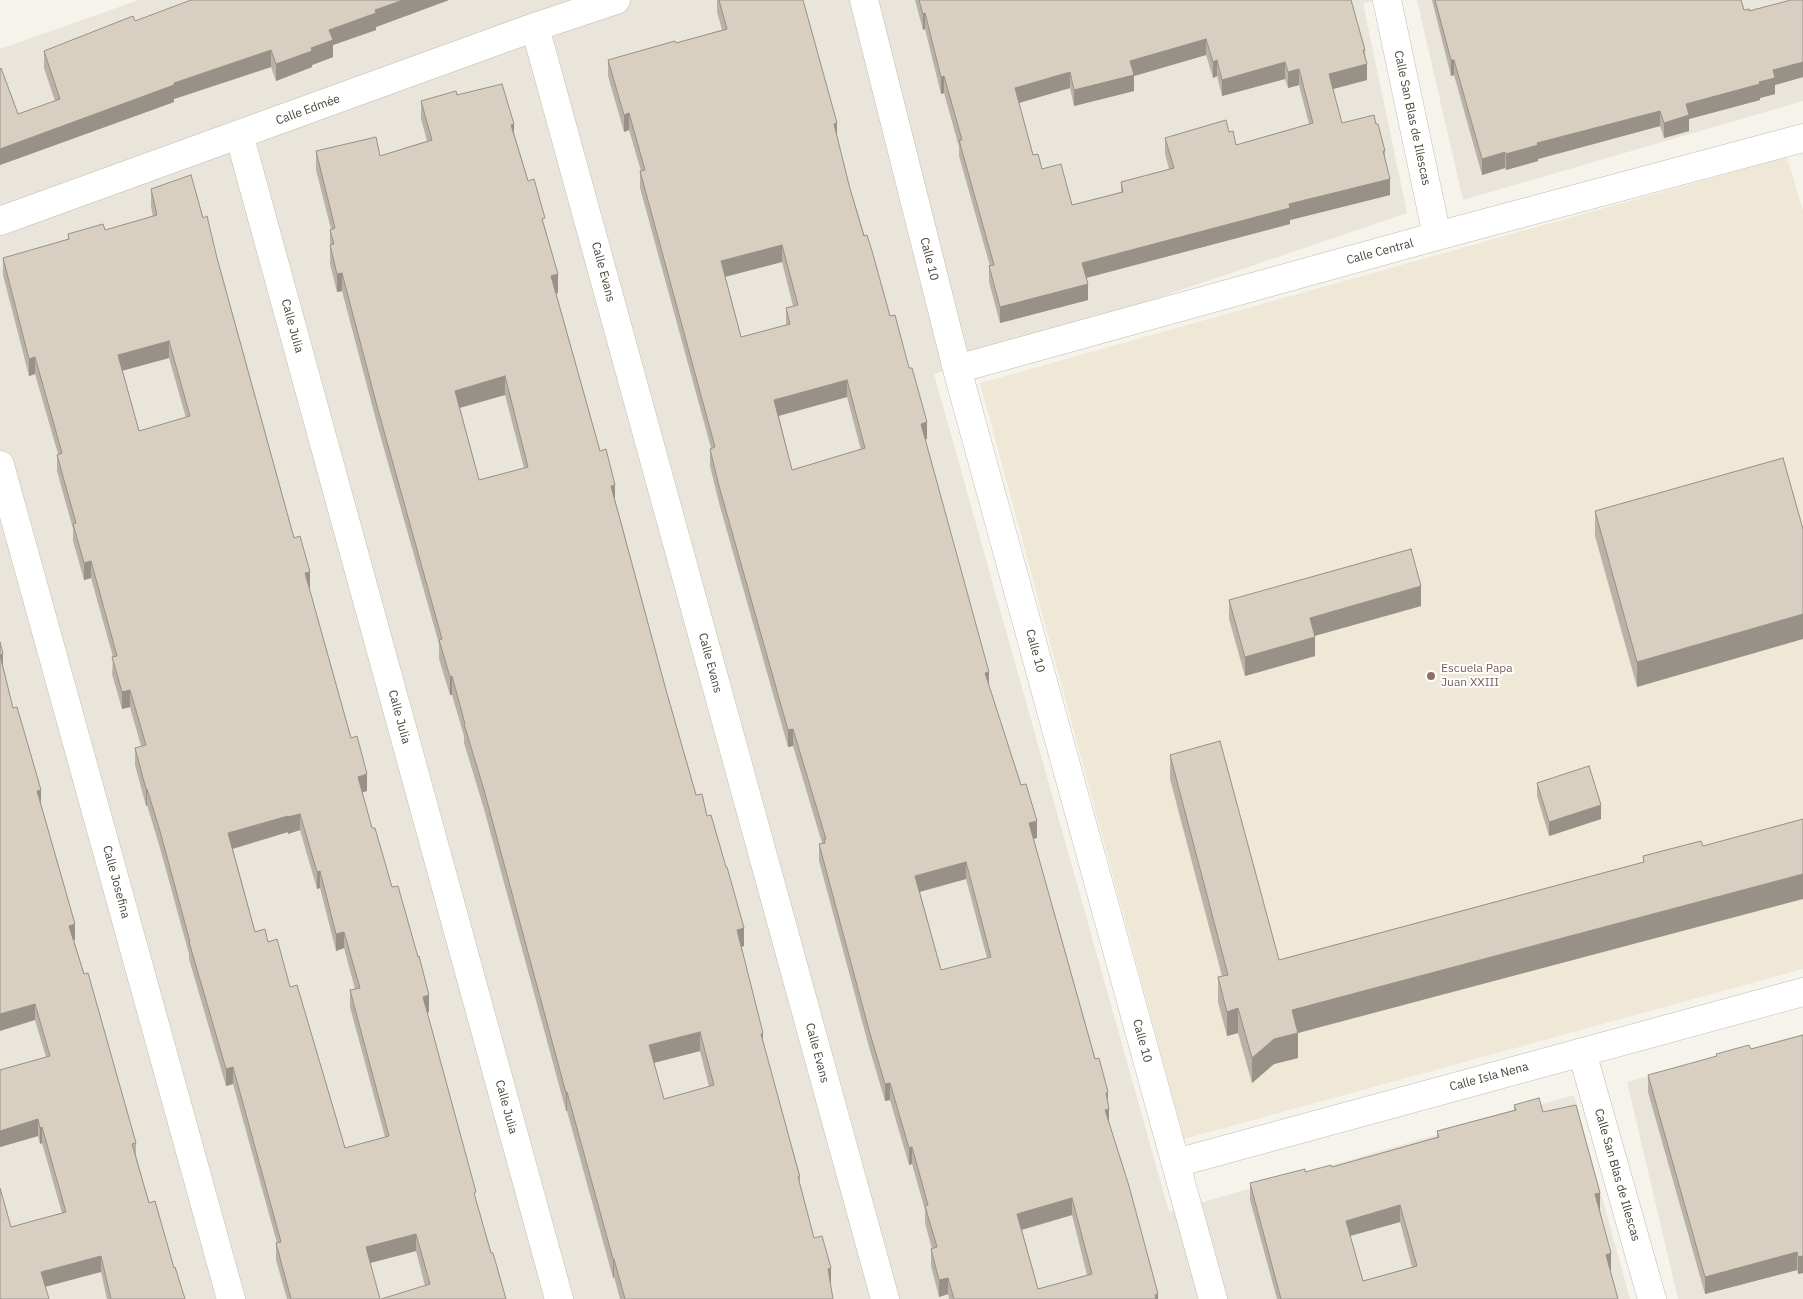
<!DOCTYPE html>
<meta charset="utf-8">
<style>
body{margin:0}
canvas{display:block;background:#f6f3ec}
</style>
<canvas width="1803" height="1299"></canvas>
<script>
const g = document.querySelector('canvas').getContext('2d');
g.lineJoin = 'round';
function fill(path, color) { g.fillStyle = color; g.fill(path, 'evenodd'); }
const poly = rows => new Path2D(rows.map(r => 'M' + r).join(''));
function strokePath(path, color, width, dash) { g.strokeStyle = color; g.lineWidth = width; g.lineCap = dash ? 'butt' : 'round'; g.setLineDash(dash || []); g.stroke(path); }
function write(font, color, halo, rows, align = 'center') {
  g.font = font + ' "IBM Plex Sans",sans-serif'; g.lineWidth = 4; g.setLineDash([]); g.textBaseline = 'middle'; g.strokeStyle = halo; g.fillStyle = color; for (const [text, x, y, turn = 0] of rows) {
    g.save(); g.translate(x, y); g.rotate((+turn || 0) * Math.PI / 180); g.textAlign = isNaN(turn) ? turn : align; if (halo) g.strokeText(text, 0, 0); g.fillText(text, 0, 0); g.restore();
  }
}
fill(poly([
 [139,0,1385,0,1363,3,1407,213,934,374,1169,1212,1574,1095,1630,1299,0,1299,0,49],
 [1417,0,1803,0,1803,101,1463,200],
 [1803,1034,1803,1299,1678,1299,1627,1082]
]), '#eae5da');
fill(poly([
 [1787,157,1803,211,1803,969,1184,1139,980,383]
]), '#efe8d6');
const minor = poly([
 [864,0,957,369,1213,1299],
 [1387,0,1437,236],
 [535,27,885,1299],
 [239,134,559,1299],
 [0,221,535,27,616,0],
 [957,369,1437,236,1803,138],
 [0,465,231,1299],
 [1582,1052,1652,1299],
 [1176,1163,1803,992]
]);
strokePath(minor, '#c2bbae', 29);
strokePath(minor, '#fff', 28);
fill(poly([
 [449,0,376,27,376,30,333,45,333,57,312,65,312,67,276,81,271,67,174,99,174,102,0,165,0,69,18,114,55,101,44,68,44,51,135,21],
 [717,0,803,0,849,185,927,439,925,440,989,685,1037,838,1033,839,1108,1103,1109,1123,1158,1299,949,1299,948,1294,939,1297,931,1266,931,1249,932,1249,925,1223,925,1210,912,1164,909,1165,890,1100,885,1101,869,1047,819,861,819,844,822,843,793,746,788,747,719,503,710,466,710,449,711,448,640,188,640,171,641,171,629,130,624,132,608,76,608,60,676,43,722,30,717,12],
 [782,262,793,306,786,308,786,325,741,337,725,276],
 [847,397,861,450,792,470,779,416],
 [966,879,987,958,941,970,920,892],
 [1072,1215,1087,1275,1038,1289,1022,1230],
 [915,0,1351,0,1365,50,1367,80,1333,89,1342,123,1376,124,1385,151,1385,159,1390,195,1290,220,1290,224,1086,278,1088,300,1000,323,989,282,989,266,990,266,959,156,959,147,944,93,941,94,925,29,923,30],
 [1206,55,1213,78,1217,76,1222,96,1285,79,1288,88,1299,85,1309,124,1236,145,1229,132,1165,138,1165,154,1169,169,1121,182,1121,192,1072,205,1042,169,1033,155,1019,103,1070,88,1074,106,1134,91,1134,76],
 [1432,0,1741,0,1744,10,1749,11,1803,0,1803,77,1775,85,1775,94,1760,98,1760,100,1689,119,1689,131,1664,138,1660,126,1538,159,1538,161,1506,170,1505,168,1482,175,1454,75,1451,76],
 [457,95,514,133,528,181,545,227,558,293,556,293,600,451,615,500,666,690,696,795,744,946,741,947,763,1044,800,1176,800,1184,814,1238,831,1287,833,1299,620,1299,614,1277,613,1278,567,1111,566,1111,484,809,464,743,464,736,452,695,450,695,439,659,439,644,377,424,342,291,337,292,330,264,330,230,331,229,316,170,316,151,380,156,427,141,421,119,421,101],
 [505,395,524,468,479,480,460,408],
 [700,1051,709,1087,664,1099,654,1063],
 [151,189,203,218,217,258,294,538,310,588,309,589,351,738,367,791,362,792,372,828,392,887,429,1012,427,1013,476,1201,491,1253,506,1299,425,1286,416,1251,370,1263,380,1299,287,1299,276,1260,276,1243,277,1243,233,1084,226,1086,189,959,189,954,160,848,147,805,146,806,135,765,135,748,141,746,130,707,122,709,112,674,113,657,91,578,84,580,73,541,73,529,57,471,57,455,58,454,35,374,29,376,3,275,3,258,68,240,68,234,105,230,153,217,151,206],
 [169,358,186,418,139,431,122,370],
 [300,830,317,889,320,888,336,951,344,948,355,989,350,990,350,1007,385,1137,345,1148,290,987,268,942,255,932,233,849,288,832,288,834],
 [1595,511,1803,529,1637,687,1595,536],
 [1229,600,1421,606,1315,636,1315,656,1245,676,1229,619],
 [3,667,13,708,41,805,75,940,74,941,136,1143,136,1155,149,1203,174,1268,185,1299,107,1299,101,1272,11,1227,62,1213,42,1143,40,1144,38,1136,0,1147,0,1070,46,1057,35,1020],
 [1170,755,1279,960,1643,862,1643,856,1701,841,1298,1033,1298,1058,1274,1064,1252,1083,1238,1033,1227,1036,1218,1002,1218,977,1222,976,1170,779],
 [1537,783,1601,819,1549,836,1537,796],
 [1803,1035,1803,1273,1798,1274,1797,1270,1705,1294,1648,1092,1648,1075,1716,1057,1716,1054,1751,1049],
 [1514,1105,1543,1112,1600,1209,1600,1210,1611,1270,1610,1270,1618,1299,1277,1299,1250,1200,1250,1183,1332,1167,1437,1137,1437,1131,1514,1110],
 [1400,1222,1412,1267,1363,1281,1350,1236]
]), '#bab2a6');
fill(poly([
 [403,0,449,0,376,27,376,30,333,45,333,57,312,65,312,67,276,81,276,64,311,48,329,30,375,10],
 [925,13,925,29,923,30,923,14],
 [1206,39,1206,55,1134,76,1134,91,1074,106,1074,90,1130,61],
 [271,50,271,67,174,99,174,102,0,165,0,149,174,83],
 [1217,60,1217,76,1213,78,1213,62],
 [1451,60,1454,60,1454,75,1451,76],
 [1285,62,1285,79,1222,96,1222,80],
 [1803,62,1803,77,1775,85,1775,94,1760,98,1760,100,1689,119,1689,131,1664,138,1664,123,1686,104,1759,82,1773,70],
 [1367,64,1367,80,1329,90,1329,74],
 [1299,69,1299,85,1288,88,1288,72],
 [1070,72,1070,88,1015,104,1015,88],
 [944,76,944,93,941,94,941,77],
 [1660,111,1660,126,1538,159,1538,161,1506,170,1506,154,1537,143],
 [629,113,629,130,624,132,624,115],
 [837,123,837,140,834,124],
 [514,124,514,142,511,125],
 [1505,152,1505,168,1482,175,1482,159],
 [1390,179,1390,195,1290,220,1290,224,1082,279,1082,263,1289,204],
 [782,245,782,262,721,278,721,261],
 [342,273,342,291,337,292,337,274],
 [558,274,558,293,551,295,551,276],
 [1088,284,1088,300,1000,323,1000,307],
 [169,341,169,358,118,372,118,355],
 [35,357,35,374,29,376,29,359],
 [505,376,505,395,455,409,455,391],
 [847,380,847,397,774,417,774,400],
 [927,422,927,439,921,441,921,424],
 [615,485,615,504,611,486],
 [91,561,91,578,84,580,84,563],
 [310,572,310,588,305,589,305,573],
 [1421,586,1421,606,1310,637,1310,618],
 [1803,614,1803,639,1637,687,1637,662],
 [1315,637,1315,656,1245,676,1245,657],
 [3,654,3,670,0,655],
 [989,672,989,689,985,673],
 [452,676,452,695,450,695,450,677],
 [130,690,130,707,122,709,122,692],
 [793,729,793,746,788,747,788,730],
 [367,774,367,791,358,794,358,777],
 [146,789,147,789,147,805,146,806],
 [41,790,41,806,37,791],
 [1601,805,1601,819,1549,836,1549,822],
 [300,814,300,830,288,834,288,817],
 [288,816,288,832,228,850,228,833],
 [1037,821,1037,838,1029,840,1029,823],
 [966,862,966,879,915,893,915,876],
 [320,871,320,888,317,889,317,872],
 [1803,874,1803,899,1298,1033,1298,1058,1274,1064,1252,1083,1252,1058,1292,1010],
 [75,924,75,940,69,942,69,926],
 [744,928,744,946,737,948,737,930],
 [344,932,344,948,336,951,336,934],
 [429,995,429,1012,423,1014,423,997],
 [35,1004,35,1020,0,1031,0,1014],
 [1238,1008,1238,1033,1227,1036,1227,1012],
 [700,1032,700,1051,649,1064,649,1045],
 [763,1033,763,1052,761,1034],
 [233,1067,233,1084,226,1086,226,1069],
 [890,1083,890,1100,885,1101,885,1084],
 [567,1092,567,1111,566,1111,566,1093],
 [1108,1092,1108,1109,1109,1109,1109,1126,1105,1127,1106,1093],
 [38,1119,38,1136,0,1147,0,1131],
 [42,1127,42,1143,40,1144,40,1128],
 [912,1147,912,1164,909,1165,909,1148],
 [1600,1193,1600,1209,1595,1211,1595,1194],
 [1072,1198,1072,1215,1017,1231,1017,1214],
 [1400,1205,1400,1222,1346,1237,1346,1221],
 [416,1234,416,1251,366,1264,366,1247],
 [1797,1252,1797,1270,1705,1294,1705,1277],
 [1611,1253,1611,1270,1606,1272,1606,1255],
 [101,1256,101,1272,41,1288,41,1272],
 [1803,1256,1803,1273,1798,1274,1798,1257],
 [613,1259,614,1259,614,1277,613,1278],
 [831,1268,831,1287,828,1269],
 [948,1278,948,1294,939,1297,939,1280],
 [1158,1294,1158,1299,1155,1299,1155,1295]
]), '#979187');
const building = poly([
 [191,0,403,0,375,10,376,13,329,30,333,40,311,48,312,51,276,64,271,50,174,83,174,85,0,149,0,69,1,68,18,114,60,99,44,51,133,16,135,21,191,0],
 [719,0,803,0,837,123,834,124,849,185,864,236,867,235,872,251,890,316,895,315,909,368,912,368,927,422,921,424,989,672,985,673,1021,785,1026,784,1037,821,1029,823,1095,1059,1099,1058,1108,1092,1106,1093,1109,1109,1105,1110,1129,1186,1158,1294,1155,1295,1156,1299,954,1299,948,1278,939,1280,931,1249,937,1247,925,1206,928,1205,912,1147,909,1148,890,1083,885,1084,869,1030,819,844,825,843,824,839,826,839,793,729,788,730,719,486,710,449,715,447,640,171,645,170,629,113,624,115,608,60,675,41,676,43,727,29,719,0],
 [782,245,798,305,786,308,790,324,741,337,721,261,782,245],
 [847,380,865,448,792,470,774,400,847,380],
 [966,862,991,957,941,970,915,876,966,862],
 [1072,1198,1092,1274,1038,1289,1017,1214,1072,1198],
 [919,0,1351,0,1365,50,1363,50,1367,64,1329,74,1342,123,1374,115,1376,124,1378,124,1385,151,1383,151,1390,179,1289,204,1290,208,1082,263,1088,284,1000,307,989,266,994,265,959,140,962,140,944,76,941,77,925,13,923,14,919,0],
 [1206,39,1213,62,1217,60,1222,80,1285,62,1288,72,1299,69,1313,123,1236,145,1233,131,1229,132,1226,120,1165,138,1174,168,1121,182,1123,192,1072,205,1061,164,1042,169,1038,154,1033,155,1015,88,1070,72,1074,90,1134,75,1130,61,1206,39],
 [1435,0,1741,0,1744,10,1749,9,1749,11,1791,0,1803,0,1803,62,1773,70,1775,78,1759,82,1760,84,1686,104,1689,115,1664,123,1660,111,1537,143,1538,145,1506,154,1505,152,1482,159,1454,60,1451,60,1435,0],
 [502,84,514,124,511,125,528,181,534,179,545,218,542,219,558,274,551,276,600,451,606,449,615,485,611,486,666,690,696,795,702,794,707,816,711,815,726,867,727,867,744,928,737,930,763,1033,761,1034,799,1174,800,1176,798,1177,814,1238,822,1236,831,1268,828,1269,833,1299,625,1299,614,1259,613,1259,567,1092,566,1093,484,790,464,724,465,724,452,676,450,677,439,640,442,639,377,406,342,273,337,274,330,245,334,244,330,230,335,228,316,151,376,137,380,156,432,140,421,101,456,91,457,95,502,84],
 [505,376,528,467,479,480,455,391,505,376],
 [700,1032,714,1085,664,1099,649,1045,700,1032],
 [191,175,203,218,207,216,217,258,294,538,300,536,310,572,305,573,351,738,357,736,367,774,358,777,372,828,375,828,392,887,398,886,418,957,419,956,429,995,423,997,476,1192,474,1193,491,1253,493,1253,506,1299,381,1299,430,1284,416,1234,366,1247,380,1299,291,1299,276,1243,281,1242,233,1067,226,1069,189,942,190,942,160,831,147,789,146,789,135,748,146,745,130,690,122,692,112,657,117,656,91,561,84,563,73,524,76,523,57,455,62,453,35,357,29,359,3,258,69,239,68,234,103,224,105,230,157,215,151,189,191,175],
 [169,341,190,416,139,431,118,355,169,341],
 [300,814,317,872,320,871,336,934,344,932,360,988,350,990,389,1136,345,1148,297,985,290,987,277,939,268,942,265,929,255,932,228,833,288,816,288,817,300,814],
 [1783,458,1803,529,1803,614,1637,662,1595,511,1783,458],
 [1411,549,1421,586,1310,618,1315,637,1245,657,1229,600,1411,549],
 [0,642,3,654,0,655,13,708,17,707,41,790,37,791,75,924,69,926,84,974,88,973,136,1143,132,1144,149,1203,155,1201,174,1268,175,1267,185,1299,111,1299,101,1256,41,1272,49,1299,0,1299,0,1188,11,1227,66,1212,42,1127,40,1128,38,1119,0,1131,0,1070,50,1056,35,1004,0,1014,0,642],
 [1220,741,1279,960,1644,862,1643,856,1701,841,1703,846,1803,819,1803,874,1292,1010,1298,1033,1274,1039,1252,1058,1238,1008,1227,1012,1218,977,1228,975,1170,755,1220,741],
 [1589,766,1601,805,1549,822,1537,783,1589,766],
 [1803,1035,1803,1256,1798,1257,1797,1252,1705,1277,1648,1075,1717,1056,1716,1054,1749,1045,1751,1049,1803,1035],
 [1539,1098,1543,1112,1576,1105,1600,1193,1595,1194,1611,1253,1606,1255,1618,1299,1281,1299,1250,1183,1305,1169,1305,1172,1331,1165,1332,1167,1439,1137,1437,1131,1516,1110,1514,1105,1539,1098],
 [1400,1205,1417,1266,1363,1281,1346,1221,1400,1205]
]);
fill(building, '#d8cfc1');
strokePath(building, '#979187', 1);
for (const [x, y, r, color] of [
 [1431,676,5,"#8d6e63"]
]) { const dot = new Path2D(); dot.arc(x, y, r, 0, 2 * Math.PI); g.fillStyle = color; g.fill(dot); strokePath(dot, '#fff', 2); }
write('12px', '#4b4439', '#fff', [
 ["Calle Edmée",308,110,-20],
 ["Calle San Blas de Illescas",1412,118,78],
 ["Calle Central",1380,252,-15],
 ["Calle 10",929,259,76],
 ["Calle Evans",603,272,75],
 ["Calle Julia",292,326,75],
 ["Calle 10",1035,651,75],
 ["Calle Evans",710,663,75],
 ["Calle Julia",399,717,75],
 ["Calle Josefina",116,882,75],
 ["Calle 10",1142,1041,75],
 ["Calle Evans",817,1053,75],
 ["Calle Isla Nena",1489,1077,-15],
 ["Calle Julia",506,1107,75],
 ["Calle San Blas de Illescas",1617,1175,74]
]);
write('12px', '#785e54', '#fff', [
 ["Escuela Papa",1441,669],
 ["Juan XXIII",1441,683]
], 'left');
</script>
